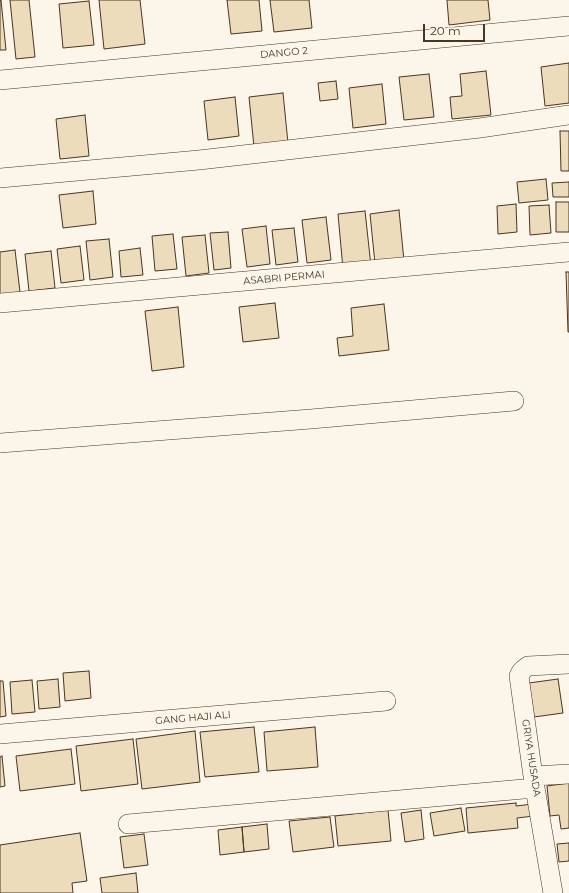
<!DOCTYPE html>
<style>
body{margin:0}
#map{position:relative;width:569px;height:893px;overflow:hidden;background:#fbf6e9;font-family:Montserrat,sans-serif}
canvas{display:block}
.scale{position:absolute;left:423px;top:24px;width:62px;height:18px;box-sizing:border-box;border:2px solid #4a3520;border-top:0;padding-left:5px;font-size:12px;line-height:14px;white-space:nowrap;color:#4a3520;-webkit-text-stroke:3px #fbf6e9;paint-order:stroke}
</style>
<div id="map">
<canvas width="569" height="893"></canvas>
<div class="scale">20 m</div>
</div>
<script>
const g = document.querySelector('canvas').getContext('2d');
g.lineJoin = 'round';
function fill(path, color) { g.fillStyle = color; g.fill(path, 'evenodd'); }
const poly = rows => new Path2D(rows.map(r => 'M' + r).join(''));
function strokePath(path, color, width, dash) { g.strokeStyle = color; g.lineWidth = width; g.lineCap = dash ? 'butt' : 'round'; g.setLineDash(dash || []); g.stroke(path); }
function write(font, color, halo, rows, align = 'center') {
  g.font = font + ' Montserrat,sans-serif'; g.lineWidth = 3; g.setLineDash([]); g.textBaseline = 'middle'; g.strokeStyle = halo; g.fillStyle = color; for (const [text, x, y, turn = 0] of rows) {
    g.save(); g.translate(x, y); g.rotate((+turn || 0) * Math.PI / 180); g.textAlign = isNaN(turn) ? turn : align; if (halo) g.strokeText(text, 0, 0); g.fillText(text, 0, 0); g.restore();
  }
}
const building = poly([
 [1,0,6,50,0,50,0,1,1,0],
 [10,0,29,0,35,57,16,59,10,0],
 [99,0,140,0,145,44,104,49,99,0],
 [227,0,259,0,262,31,231,34,227,0],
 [270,0,309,0,312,28,274,32,270,0],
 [447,0,488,0,490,20,449,25,447,0],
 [89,1,94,45,63,48,59,4,89,1],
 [569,63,569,103,545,106,541,67,569,63],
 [486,71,491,115,452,119,450,97,462,96,460,74,486,71],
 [429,74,434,117,404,120,399,77,429,74],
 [336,81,338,99,320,101,318,83,336,81],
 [382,84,386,124,353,128,349,88,382,84],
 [283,93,288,143,254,147,249,97,283,93],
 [235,97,239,136,208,140,204,101,235,97],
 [85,115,89,156,60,159,56,119,85,115],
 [560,131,569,131,569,171,561,171,560,131],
 [546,179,548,200,519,203,517,182,546,179],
 [569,182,569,197,553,197,552,183,569,182],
 [93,191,96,224,63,228,59,195,93,191],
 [556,202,569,202,569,232,556,232,556,202],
 [516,204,517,232,498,234,497,206,516,204],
 [549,205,551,233,530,235,529,206,549,205],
 [399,210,404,261,375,264,370,214,399,210],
 [365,211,371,266,343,269,338,214,365,211],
 [326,217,331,260,307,263,302,220,326,217],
 [266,226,270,264,247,267,242,229,266,226],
 [294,228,298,262,276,265,272,230,294,228],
 [228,232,231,268,214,270,210,233,228,232],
 [173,234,177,269,155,271,152,236,173,234],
 [205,235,209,273,186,276,182,237,205,235],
 [109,239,113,277,90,280,86,241,109,239],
 [80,246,84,280,61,283,57,249,80,246],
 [140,248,143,275,121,277,119,251,140,248],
 [15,250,20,292,0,295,0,252,15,250],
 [51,251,55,288,29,291,25,254,51,251],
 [566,272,569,272,569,332,568,332,566,272],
 [275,303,279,338,243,342,239,307,275,303],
 [384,304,389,350,339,356,337,338,353,336,351,308,384,304],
 [178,307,184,367,152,371,145,311,178,307],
 [89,671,91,698,65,701,63,673,89,671],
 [58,679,60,707,39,709,37,681,58,679],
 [558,679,563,713,534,717,529,683,558,679],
 [32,680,35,712,12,714,10,682,32,680],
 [0,681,3,681,6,716,0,717,0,681],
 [254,727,259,772,205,777,200,732,254,727],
 [315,727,318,767,267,771,264,732,315,727],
 [195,731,200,782,142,789,136,739,195,731],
 [133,739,138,784,81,791,76,746,133,739],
 [71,749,75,784,20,791,16,756,71,749],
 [2,756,5,786,0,787,0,757,2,756],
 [569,783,569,828,561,829,559,815,550,816,547,786,569,783],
 [516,803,516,806,533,804,534,816,517,818,518,828,468,833,466,808,516,803],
 [461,808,465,831,434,836,430,813,461,808],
 [388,810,391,841,338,846,335,816,388,810],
 [421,810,424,839,405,842,401,813,421,810],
 [330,817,334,847,293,852,289,821,330,817],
 [267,824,269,849,244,852,242,827,267,824],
 [242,827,244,852,220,855,218,830,242,827],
 [80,833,87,881,72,883,73,893,0,893,0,845,80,833],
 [144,834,148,865,124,868,120,837,144,834],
 [569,843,569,861,559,862,557,844,569,843],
 [136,873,138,893,102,893,100,878,136,873]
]);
fill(building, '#ecdcbc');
strokePath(building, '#4a3520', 1);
const minor = poly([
 [0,80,569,26],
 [0,178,199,160,480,128,569,115],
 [0,303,569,252],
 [0,443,311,419,514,401],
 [0,734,386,701],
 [533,776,569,774],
 [128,824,535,788],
 [553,893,533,776,519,676,521,672,524,669,528,666,569,664]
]);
strokePath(minor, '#4a3520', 20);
strokePath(minor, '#fbf6e9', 19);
write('10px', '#4a3520', '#fbf6e9', [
 ["DANGO 2",284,53,-5],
 ["ASABRI PERMAI",284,278,-5],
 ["GANG HAJI ALI",193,718,-5],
 ["GRIYA HUSADA",531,758,81]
]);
</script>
